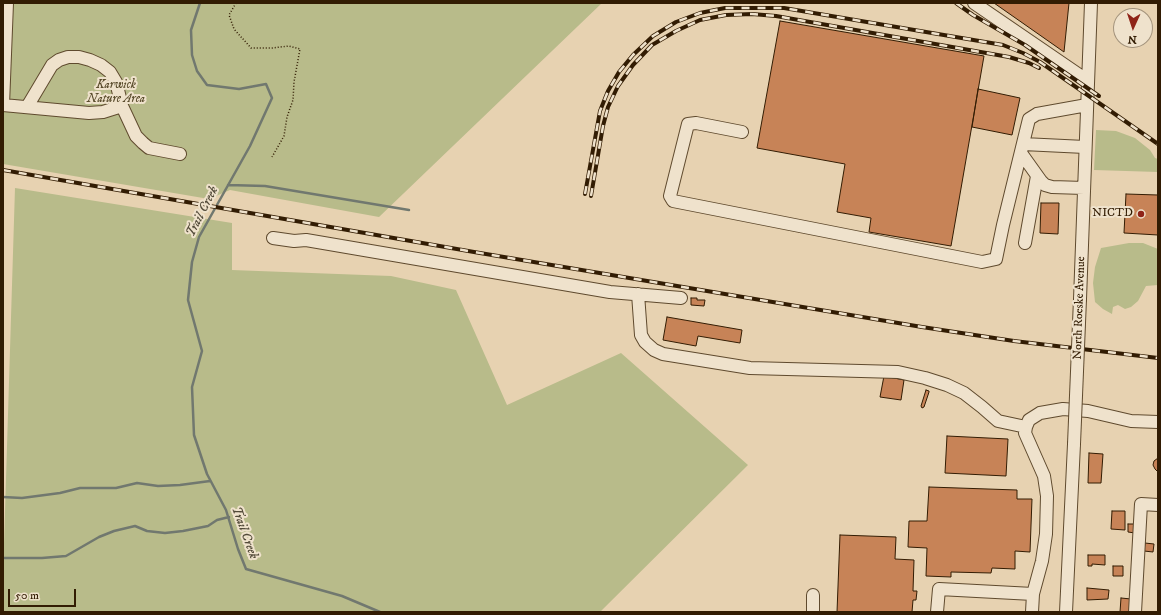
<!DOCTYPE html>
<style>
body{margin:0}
#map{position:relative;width:1161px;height:615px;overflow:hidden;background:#e7d2b1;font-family:"IM FELL DW Pica",serif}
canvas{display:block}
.frame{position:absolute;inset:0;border:4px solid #321c03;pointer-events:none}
.north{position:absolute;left:1113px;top:8px;width:40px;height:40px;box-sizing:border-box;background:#efe2cc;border:1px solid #a3937c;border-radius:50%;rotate:183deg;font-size:11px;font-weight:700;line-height:16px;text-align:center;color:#321c03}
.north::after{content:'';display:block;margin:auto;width:14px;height:18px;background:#8f2418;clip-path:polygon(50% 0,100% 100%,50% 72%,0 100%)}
.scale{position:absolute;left:8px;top:589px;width:68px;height:18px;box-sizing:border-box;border:2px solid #321c03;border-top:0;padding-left:5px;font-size:12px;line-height:14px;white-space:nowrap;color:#321c03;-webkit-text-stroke:3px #efe2cc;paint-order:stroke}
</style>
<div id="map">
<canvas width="1161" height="615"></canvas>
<div class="frame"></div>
<div class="north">N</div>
<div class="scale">50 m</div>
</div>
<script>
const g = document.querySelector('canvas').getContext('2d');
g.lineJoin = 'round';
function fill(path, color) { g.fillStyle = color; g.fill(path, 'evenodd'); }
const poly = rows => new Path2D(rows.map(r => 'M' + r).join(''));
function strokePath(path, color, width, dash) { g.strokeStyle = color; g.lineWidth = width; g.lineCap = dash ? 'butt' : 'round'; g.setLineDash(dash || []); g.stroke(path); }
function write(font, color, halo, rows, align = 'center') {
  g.font = font + ' "IM FELL DW Pica",serif'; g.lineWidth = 4; g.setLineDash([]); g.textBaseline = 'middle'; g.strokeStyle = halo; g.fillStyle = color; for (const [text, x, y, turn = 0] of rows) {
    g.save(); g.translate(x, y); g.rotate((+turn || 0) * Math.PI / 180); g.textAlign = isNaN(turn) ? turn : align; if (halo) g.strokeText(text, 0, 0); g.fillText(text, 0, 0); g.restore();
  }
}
fill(poly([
 [3,3,602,3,379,217,230,190,209,199,3,164],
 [1096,130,1116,131,1135,138,1150,150,1155,158,1158,159,1158,172,1094,170],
 [15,188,232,223,232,270,391,276,456,290,507,405,621,353,748,465,600,612,3,612,3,576],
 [1129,243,1143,243,1158,249,1158,285,1146,286,1138,301,1131,307,1125,309,1118,305,1113,307,1112,314,1103,309,1095,302,1093,283,1095,267,1101,248]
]), '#b8bb8a');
strokePath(poly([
 [200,3,191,30,192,55,197,71,207,85,239,89,266,84,272,98,250,146,199,237,192,262,188,300,202,351,192,387,194,435,207,474,226,510,238,549,246,569,342,596,380,612],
 [228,185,265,186,409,210],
 [3,497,22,498,60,493,80,488,116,488,137,483,158,486,180,485,210,481],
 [3,558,42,558,66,556,99,537,114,531,135,526,147,531,165,533,183,531,208,526,217,520,229,517]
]), '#71786f', 2.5);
const building = poly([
 [994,3,1069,3,1064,52,994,3],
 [780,21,984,56,951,246,869,232,871,218,837,212,845,164,757,148,780,21],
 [978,89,1020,98,1012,135,972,127,978,89],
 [1126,194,1158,195,1158,235,1124,233,1126,194],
 [1041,203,1059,203,1058,234,1040,233,1041,203],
 [691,298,697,298,697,300,705,300,704,306,691,305,691,298],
 [667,317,742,330,740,343,698,336,696,346,663,340,667,317],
 [884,376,904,380,901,400,880,397,884,376],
 [926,390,929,391,929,392,924,407,922,408,921,406,926,390],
 [947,436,1008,439,1006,476,945,473,947,436],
 [1089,453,1103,454,1101,483,1088,483,1089,453],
 [1158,458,1158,472,1155,469,1153,465,1154,461,1158,458],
 [929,487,1017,490,1017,499,1032,499,1030,552,1015,551,1015,569,992,568,991,573,951,572,951,577,926,576,927,548,908,547,909,521,927,521,929,487],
 [1112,511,1125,511,1125,530,1111,529,1112,511],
 [1128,524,1136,524,1135,533,1128,532,1128,524],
 [840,535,896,537,895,559,914,560,913,591,917,591,916,600,913,600,912,612,837,612,840,535],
 [1145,543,1154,544,1153,552,1144,551,1145,543],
 [1088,555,1105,555,1105,565,1092,564,1092,566,1088,566,1088,555],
 [1113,566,1123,566,1123,576,1113,576,1113,566],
 [1087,588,1109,590,1108,599,1087,600,1087,588],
 [1121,598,1131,599,1130,612,1120,612,1121,598]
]);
fill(building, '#c78357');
strokePath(building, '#321c03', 1);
const minor = poly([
 [974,3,1088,81],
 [3,105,89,113,103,112,122,106,116,82,110,72,101,65,90,60,79,57,68,57,59,60,52,65,27,107],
 [3,105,7,3],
 [122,106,136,136,143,143,149,148,180,154],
 [742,132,696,123,688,124,670,196,673,201,982,262,996,259,1003,225,1029,119,1037,114,1087,105],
 [1023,144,1085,147],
 [1021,153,1041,181,1045,185,1052,187,1084,188],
 [273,238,294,241,306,240,610,292,681,298],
 [1025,243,1037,176],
 [638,294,641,335,645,342,654,350,663,354,750,368,898,372,925,378,947,385,964,393,982,407,998,421,1026,427],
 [1080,299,1091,3],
 [1033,594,1042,561,1046,534,1047,496,1044,476,1025,433,1026,427,1029,420,1040,413,1063,409,1088,411,1131,421,1158,422],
 [813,612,813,595],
 [937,612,939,589,1033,594,1032,612],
 [1066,612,1074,444],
 [1135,612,1141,504,1158,505]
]);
strokePath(minor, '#5f4a2e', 14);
strokePath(poly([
 [236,3,229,15,234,29,251,48,272,48,289,46,300,49,294,82,293,100,287,117,284,136,272,157]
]), '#321c03', 1.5, [1, 2]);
strokePath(minor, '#efe2cc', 12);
const rail = poly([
 [956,3,973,15,1025,45,1099,96],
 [3,170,474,252,922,327,1014,341,1158,358],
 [585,194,600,111,608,91,619,72,633,55,653,36,676,22,700,13,725,8,784,8,1003,45,1023,53,1040,62,1158,144],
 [591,196,603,126,608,107,618,86,633,65,652,45,676,31,700,20,726,15,752,14,776,16,1009,57,1029,63,1039,68]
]);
strokePath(rail, '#321c03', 4);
strokePath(rail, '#efe2cc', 2.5, [8]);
const minorBridge = poly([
 [1074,444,1080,299]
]);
strokePath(minorBridge, '#5f4a2e', 14, []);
strokePath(minorBridge, '#efe2cc', 12);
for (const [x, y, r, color] of [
 [1141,214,4,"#8f2418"]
]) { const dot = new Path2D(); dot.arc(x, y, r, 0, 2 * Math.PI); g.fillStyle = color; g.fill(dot); strokePath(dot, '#efe2cc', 1.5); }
write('italic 12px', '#5a4c2c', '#efe2cc', [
 ["Karwick",116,86],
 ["Nature Area",116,100]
]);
write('12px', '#321c03', '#efe2cc', [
 ["NICTD",1133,214]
], 'right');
write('12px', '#321c03', '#efe2cc', [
 ["North Roeske Avenue",1080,308,-88]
]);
write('italic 13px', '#524a39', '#efe2cc', [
 ["Trail Creek",203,212,-63],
 ["Trail Creek",244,533,70]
]);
</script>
